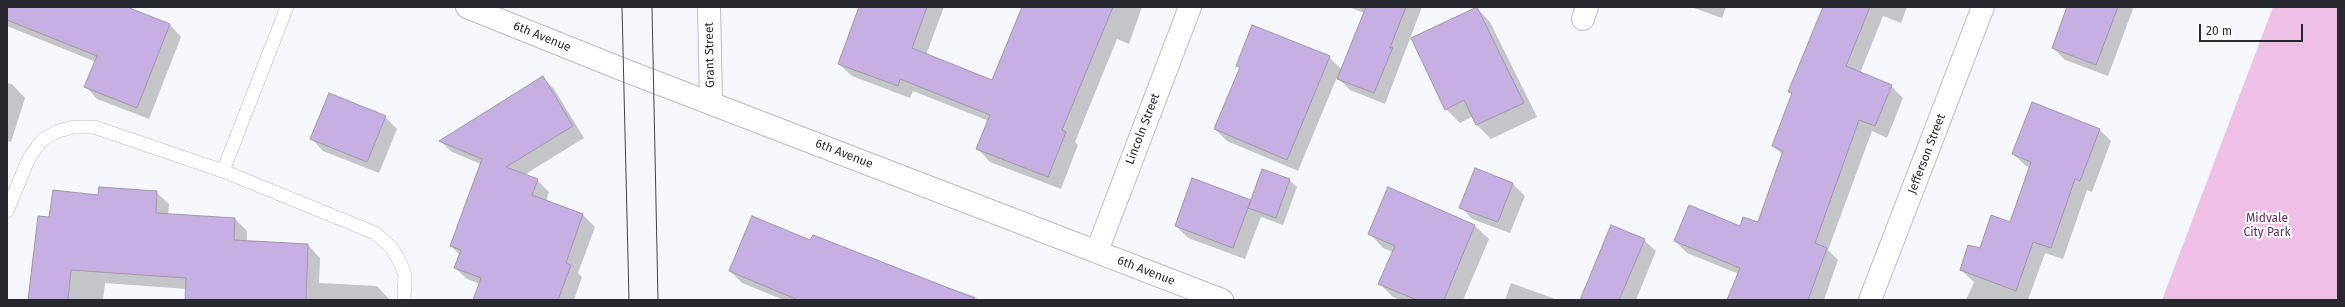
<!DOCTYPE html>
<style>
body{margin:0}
#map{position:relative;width:2345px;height:307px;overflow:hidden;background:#f5f7fc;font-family:"Fira Sans",sans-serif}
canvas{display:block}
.frame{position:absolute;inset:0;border:8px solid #28292e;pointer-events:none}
.scale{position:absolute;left:2199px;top:24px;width:104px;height:18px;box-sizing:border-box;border:2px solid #28292e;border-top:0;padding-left:5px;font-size:12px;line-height:14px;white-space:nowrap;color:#28292e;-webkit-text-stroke:3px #fff;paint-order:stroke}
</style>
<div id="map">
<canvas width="2345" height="307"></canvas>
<div class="frame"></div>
<div class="scale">20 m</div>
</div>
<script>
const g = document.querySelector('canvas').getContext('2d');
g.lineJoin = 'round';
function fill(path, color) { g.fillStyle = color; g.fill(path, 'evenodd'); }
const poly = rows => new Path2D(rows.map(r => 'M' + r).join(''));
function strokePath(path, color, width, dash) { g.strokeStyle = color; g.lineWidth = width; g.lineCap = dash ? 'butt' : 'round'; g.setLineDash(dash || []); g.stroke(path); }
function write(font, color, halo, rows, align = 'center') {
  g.font = font + ' "Fira Sans",sans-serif'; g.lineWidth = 4; g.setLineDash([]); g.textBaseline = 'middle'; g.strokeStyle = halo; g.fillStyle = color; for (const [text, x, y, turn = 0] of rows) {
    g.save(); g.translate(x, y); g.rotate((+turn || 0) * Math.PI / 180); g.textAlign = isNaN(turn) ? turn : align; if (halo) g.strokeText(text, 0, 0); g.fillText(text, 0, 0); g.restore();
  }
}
fill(poly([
 [2273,7,2338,7,2338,300,2162,300]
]), '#f0bfe6');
fill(poly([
 [7,7,125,7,170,25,181,37,149,119,97,99,86,87,96,62,7,26],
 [860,7,944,7,926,55,993,81,1050,7,1142,7,1129,44,1117,39,1075,142,1078,145,1061,189,990,162,978,149,989,121,913,91,910,98,852,76,839,64],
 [1349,7,1422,7,1385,104,1350,90,1337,77,1298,171,1227,141,1215,129,1241,69,1237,65,1329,57,1342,70,1364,13],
 [1691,7,1726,7,1722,18],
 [1836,7,1907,7,1901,23,1883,16,1860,73,1891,86,1903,98,1887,138,1872,131,1828,250,1838,260,1824,300,1728,300,1739,274,1687,253,1675,241,1759,223,1783,155,1773,146,1792,95,1789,91],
 [2068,7,2131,7,2133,9,2108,76,2065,60,2053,48],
 [1477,8,1490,22,1537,117,1491,139,1477,125,1473,116,1460,123,1446,109],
 [543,78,554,89,584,138,524,175,537,180,549,192,546,201,583,215,595,227,578,273,582,277,574,300,474,300,480,284,467,279,455,268,460,255,451,246,481,164,452,152,440,141],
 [7,83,12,84,25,98,11,142,7,141],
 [385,117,397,129,379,173,323,151,312,139],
 [2100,130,2111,141,2092,192,2087,190,2063,259,2045,253,2028,300,1966,300,1974,282,1961,270,2010,223,2030,168,2025,165,2013,154],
 [1476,169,1513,184,1525,196,1510,233,1472,219,1461,207],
 [1289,180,1297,187,1283,225,1261,217,1245,259,1188,238,1176,226,1252,202],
 [1389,188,1475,226,1489,239,1463,300,1400,300,1393,297,1380,284,1393,252,1383,248,1370,234],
 [156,192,169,204,168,215,235,219,247,231,247,242,308,245,320,258,319,283,377,286,390,300,186,300,187,289,105,283,103,300,28,300,50,218,99,196],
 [1644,240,1656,251,1636,300,1581,300],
 [811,242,974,296,978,300,784,300,742,283,730,271],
 [1511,283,1558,300,1505,300]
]), '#0003');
const building = poly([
 [7,7,127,7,170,24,137,108,84,87,97,56,7,20,7,7],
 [859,7,927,7,912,48,992,80,1022,7,1113,7,1062,130,1066,132,1048,177,976,149,990,115,900,79,898,86,838,64,859,7],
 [1366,7,1406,7,1390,48,1393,47,1374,93,1337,79,1366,7],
 [1477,7,1524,103,1476,125,1464,100,1445,110,1411,38,1477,7],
 [1823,7,1870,7,1846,66,1892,85,1875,126,1859,120,1815,243,1827,248,1808,300,1727,300,1740,268,1674,241,1689,205,1740,226,1743,217,1758,222,1783,151,1772,146,1792,93,1788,92,1823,7],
 [2067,7,2118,7,2096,65,2052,48,2067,7],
 [1252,25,1330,56,1287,160,1214,129,1240,67,1236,66,1252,25],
 [543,76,573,126,506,167,538,179,532,195,583,214,566,263,571,265,558,300,473,300,481,278,454,268,461,250,450,246,482,159,439,141,543,76],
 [329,93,386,116,367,162,310,139,329,93],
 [2032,102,2100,129,2080,181,2075,179,2051,248,2033,242,2016,291,1960,270,1968,245,1980,248,1991,215,2010,222,2031,162,2012,154,2032,102],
 [1475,168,1513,183,1498,222,1459,208,1475,168],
 [1262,169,1290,179,1276,218,1248,208,1262,169],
 [1192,178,1251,200,1233,248,1175,226,1192,178],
 [99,187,157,191,156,213,235,218,234,240,308,244,306,300,185,300,186,278,71,270,68,300,28,300,38,216,49,217,53,190,98,195,99,187],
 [1388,187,1475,225,1444,300,1417,300,1378,284,1395,246,1368,234,1388,187],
 [752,216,810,240,813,235,974,298,973,300,798,300,729,271,752,216],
 [1611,225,1645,239,1619,300,1580,300,1611,225]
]);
fill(building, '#c7afe4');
strokePath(building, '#9e98a6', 1);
const lane = poly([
 [223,171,287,7],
 [7,211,29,158,42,140,58,131,74,127,94,127,223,171,375,233,391,247,399,260,405,275,404,300]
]);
const street = poly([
 [709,7,711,103],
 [1583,19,1587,7],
 [1097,251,1190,7],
 [1870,300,1983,7]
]);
const secondary = poly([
 [467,7,624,70,1222,300]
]);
strokePath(lane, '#b9bcca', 14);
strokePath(street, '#b9bcca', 24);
strokePath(secondary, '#b9bcca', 24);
strokePath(lane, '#fff', 13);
strokePath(street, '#fff', 22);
strokePath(secondary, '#fff', 22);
strokePath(poly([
 [622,7,629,300],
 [652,7,658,300]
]), '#434449', 1);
write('12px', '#28292e', '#fff', [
 ["6th Avenue",542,37,22],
 ["Grant Street",710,55,-91],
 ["Lincoln Street",1143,129,-69],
 ["6th Avenue",844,154,21],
 ["Jefferson Street",1927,154,-69],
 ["6th Avenue",1146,271,21]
]);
write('12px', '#662b5c', '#fff', [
 ["Midvale",2267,219],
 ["City Park",2267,233]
]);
</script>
